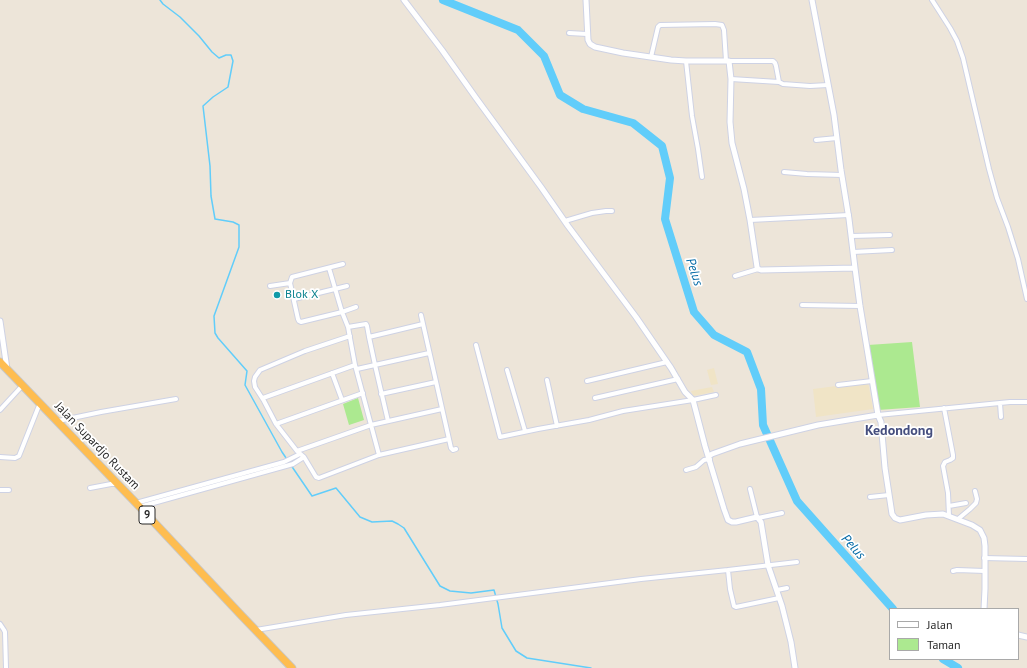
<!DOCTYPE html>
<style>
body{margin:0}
#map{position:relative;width:1027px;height:668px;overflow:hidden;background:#ede5d9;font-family:"PT Sans",sans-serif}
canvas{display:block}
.legend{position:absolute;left:889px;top:608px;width:130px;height:52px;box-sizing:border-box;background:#fff;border:1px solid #a9a9a9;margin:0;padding:5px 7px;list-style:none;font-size:12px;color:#292929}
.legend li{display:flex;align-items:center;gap:8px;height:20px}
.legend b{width:20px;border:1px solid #a9a9a9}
</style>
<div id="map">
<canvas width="1027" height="668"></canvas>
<ul class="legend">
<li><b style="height:5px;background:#fff"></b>Jalan</li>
<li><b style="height:11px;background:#ace990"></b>Taman</li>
</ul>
</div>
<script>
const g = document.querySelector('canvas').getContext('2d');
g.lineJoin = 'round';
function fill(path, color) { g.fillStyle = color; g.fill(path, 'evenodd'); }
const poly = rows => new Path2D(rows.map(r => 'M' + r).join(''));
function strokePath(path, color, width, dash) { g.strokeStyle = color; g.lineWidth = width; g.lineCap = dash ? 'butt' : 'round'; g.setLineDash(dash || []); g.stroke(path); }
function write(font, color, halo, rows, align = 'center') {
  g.font = font + ' "PT Sans",sans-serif'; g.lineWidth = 3.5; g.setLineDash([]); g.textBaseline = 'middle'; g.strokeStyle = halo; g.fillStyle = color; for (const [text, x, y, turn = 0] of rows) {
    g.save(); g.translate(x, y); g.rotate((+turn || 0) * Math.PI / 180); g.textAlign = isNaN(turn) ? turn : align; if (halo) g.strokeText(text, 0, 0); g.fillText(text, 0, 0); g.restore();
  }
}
fill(poly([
 [714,368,718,384,711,385,707,370],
 [868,382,873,409,816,417,813,389],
 [712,387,714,392,693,396,691,391]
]), '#f0e4c6');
fill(poly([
 [912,342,920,407,878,410,868,345],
 [358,398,364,420,349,425,343,404]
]), '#ace990');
strokePath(poly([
 [160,0,163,4,180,17,199,36,212,52,219,58,226,55,231,55,233,61,228,87,213,97,203,106,210,166,211,196,215,219,233,222,239,225,239,247,214,316,215,333,218,338,247,371,245,385,282,452,312,496,336,488,360,517,372,522,392,521,398,524,404,528,440,586,450,591,471,593,494,590,498,604,502,628,516,651,527,658,591,668]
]), '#61cdfa', 1.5);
strokePath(poly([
 [443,0,518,30,544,56,560,95,583,109,633,123,662,146,670,178,665,219,694,312,714,335,747,352,761,389,763,425,797,501,893,609],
 [943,659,958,668]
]), '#61cdfa', 8);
const minor = poly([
 [932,0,950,28,957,41,963,58,989,169,997,198,1008,227,1018,259,1027,299],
 [569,33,587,34],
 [651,57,658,27,660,25,715,24,722,25,724,30,726,61],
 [686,61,692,116,698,149,702,177],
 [729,61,773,61,775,63,776,66,779,82],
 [731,79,779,82,783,84,810,86,828,85],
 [816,140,837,138],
 [784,172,807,174,842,175],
 [750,220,849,215],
 [565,221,592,213,606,211,612,211],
 [851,236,890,235],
 [853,252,892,250],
 [343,264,292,277,290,283,298,319,299,321,301,322,342,312,356,307],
 [329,268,342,312,348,327],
 [735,276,758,269],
 [270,286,290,283],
 [294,299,347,286],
 [802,305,860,306],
 [421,315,451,448,453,450,456,449],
 [350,336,305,351,260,370,255,377,254,381,255,387,264,401,276,424,297,451,304,457,316,477,319,478,379,455,449,439],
 [369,337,375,365,388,421],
 [476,345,500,437,538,429,589,420,623,411,693,400,716,395],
 [357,369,429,353],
 [507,370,525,431],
 [332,373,342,400],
 [547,380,557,426],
 [587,381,667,362],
 [838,385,872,381],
 [381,394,436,382],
 [263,398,355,365],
 [595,398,678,379],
 [1000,403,1001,417],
 [944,408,953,455,953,458,950,460,945,462,943,466,948,493,949,516],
 [0,410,22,386],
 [878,415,1010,402,1027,402],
 [58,421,101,412,176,399],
 [276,424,363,393],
 [297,451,371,425,442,409],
 [379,455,355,365,348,327,366,324,367,326,369,337,423,324],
 [0,457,15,458,19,456,40,403],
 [686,470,696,467,704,460,710,459],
 [90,488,111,484,117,484],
 [750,489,757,517],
 [0,490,9,490],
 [870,497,889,495],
 [136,503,284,462,300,454],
 [949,506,966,503],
 [139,507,286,466,293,464,304,457],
 [758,518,782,513],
 [958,519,970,509,976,503,977,499,975,491],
 [984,558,1027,559],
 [728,570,730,589,734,606,736,607,779,598],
 [953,571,957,570,985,571],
 [777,590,787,588],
 [0,624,4,630,5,632,6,668],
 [256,630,346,615,440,605,641,579,728,570,797,562]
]);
const tertiary = poly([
 [404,0,442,50,476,98,541,187,568,226,636,317,671,368,685,392,693,400,705,446,724,509,728,520,732,522,736,522,757,517,761,522,768,565,782,606,791,642,795,668],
 [586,0,588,40,590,44,595,47,623,53,671,60,686,61,729,61,731,79,730,122,732,143,744,189,750,220,757,267,758,269,761,270,855,268,860,306,878,415],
 [812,0,834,115,841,170,849,219,855,268],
 [0,321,7,369],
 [709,456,712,454,740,444,818,425,878,415,881,422,885,468,892,514,895,518,900,520,926,515,943,514,972,525,980,530,984,538,985,546,985,589,984,609],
 [1018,635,1027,637]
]);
const trunk = poly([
 [0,362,136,503,241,615,292,668]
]);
strokePath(minor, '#ced2e4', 6);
strokePath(tertiary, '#ced2e4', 7);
strokePath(trunk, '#c7c7c7', 9);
strokePath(minor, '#fff', 4);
strokePath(tertiary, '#fff', 5);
strokePath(trunk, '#febd50', 7);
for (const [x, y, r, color] of [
 [277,295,4,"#0f9aa8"]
]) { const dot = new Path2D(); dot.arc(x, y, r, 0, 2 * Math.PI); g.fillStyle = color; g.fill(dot); strokePath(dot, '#fff', 1.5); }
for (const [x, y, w] of [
 [147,515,16]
]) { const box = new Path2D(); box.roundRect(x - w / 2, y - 9, w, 18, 3); g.fillStyle = '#fff'; g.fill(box); strokePath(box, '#292929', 1); }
write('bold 11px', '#292929', null, [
 ["9",147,515]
]);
write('12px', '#0d838f', '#fff', [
 ["Blok X",285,295]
], 'left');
write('12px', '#292929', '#fff', [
 ["Jalan Supardjo Rustam",97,446,46]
]);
write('italic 13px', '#0168a5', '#fff', [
 ["Pelus",694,272,72],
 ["Pelus",853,547,48]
]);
write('bold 14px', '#454e7e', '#fff', [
 ["Kedondong",899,431]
]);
</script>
